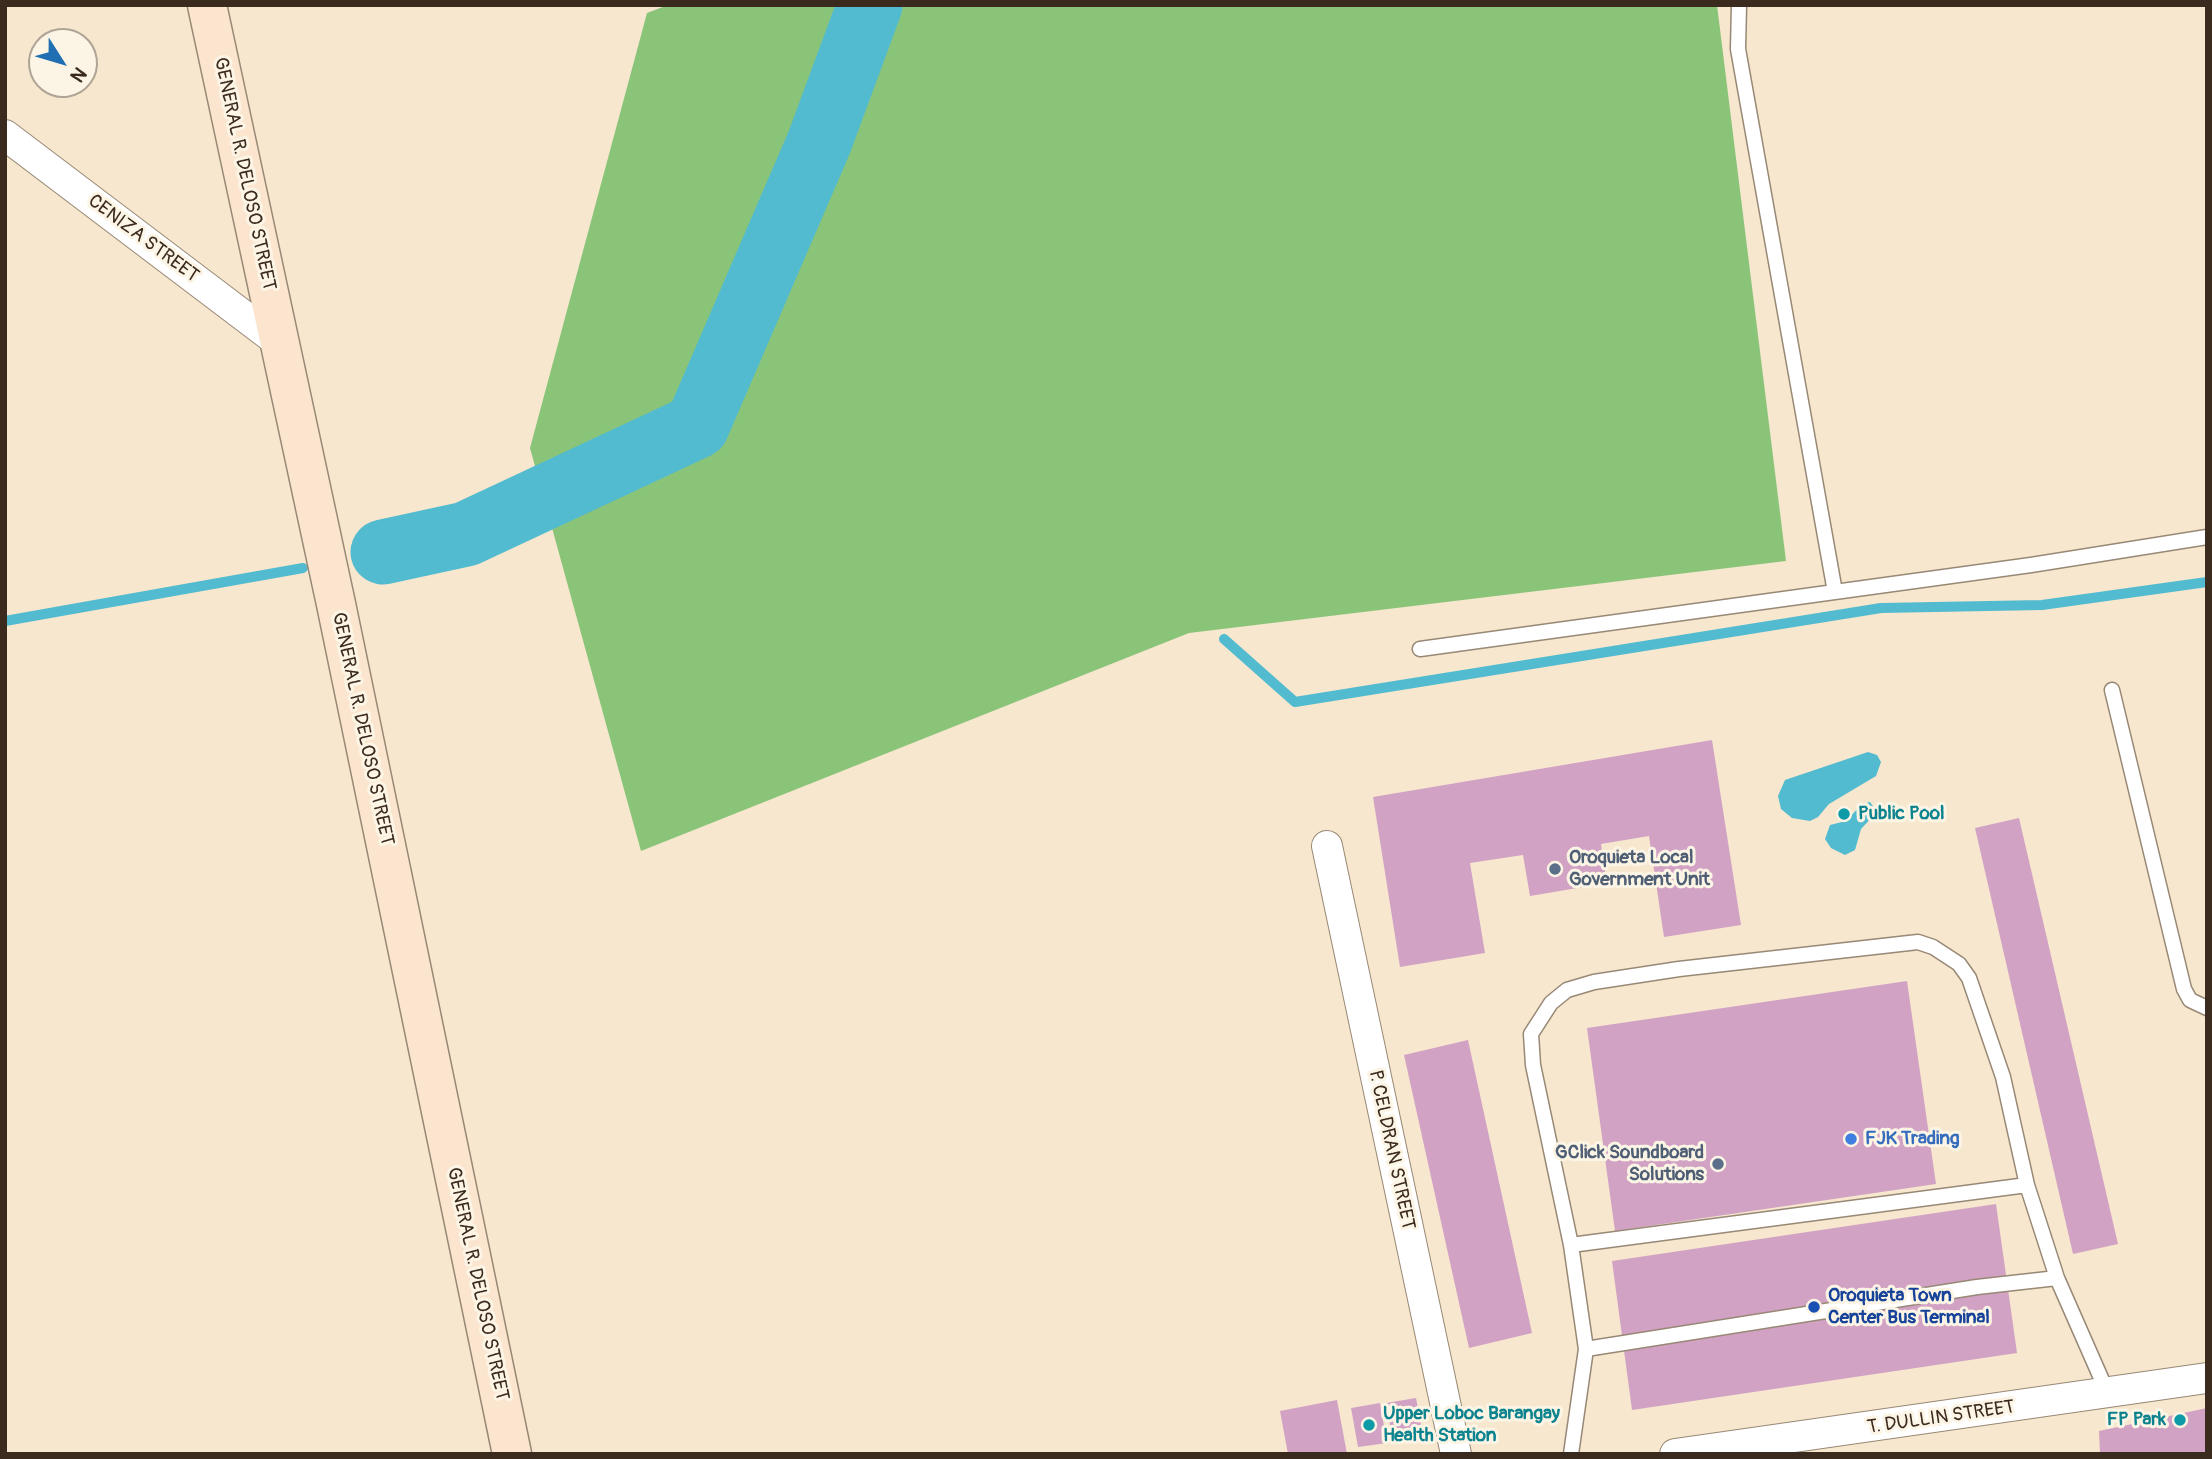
<!DOCTYPE html>
<style>
body{margin:0}
#map{position:relative;width:2212px;height:1459px;overflow:hidden;background:#f6e7ce;font-family:Pangolin,sans-serif}
canvas{display:block}
.frame{position:absolute;inset:0;border:7px solid #3b2a1e;pointer-events:none}
.north{position:absolute;left:28px;top:28px;width:70px;height:70px;box-sizing:border-box;background:#fcf5e5;border:2px solid #afa495;border-radius:50%;rotate:127deg;font-size:19px;font-weight:700;line-height:28px;text-align:center;color:#3b2a1e}
.north::after{content:'';display:block;margin:auto;width:24px;height:32px;background:#1f6fb2;clip-path:polygon(50% 0,100% 100%,50% 72%,0 100%)}
</style>
<div id="map">
<canvas width="2212" height="1459"></canvas>
<div class="frame"></div>
<div class="north">N</div>
</div>
<script>
const g = document.querySelector('canvas').getContext('2d');
g.lineJoin = 'round';
function fill(path, color) { g.fillStyle = color; g.fill(path, 'evenodd'); }
const poly = rows => new Path2D(rows.map(r => 'M' + r).join(''));
function strokePath(path, color, width, dash) { g.strokeStyle = color; g.lineWidth = width; g.lineCap = dash ? 'butt' : 'round'; g.setLineDash(dash || []); g.stroke(path); }
function write(font, color, halo, rows, align = 'center') {
  g.font = font + ' Pangolin,sans-serif'; g.lineWidth = 6; g.setLineDash([]); g.textBaseline = 'middle'; g.strokeStyle = halo; g.fillStyle = color; for (const [text, x, y, turn = 0] of rows) {
    g.save(); g.translate(x, y); g.rotate((+turn || 0) * Math.PI / 180); g.textAlign = isNaN(turn) ? turn : align; if (halo) g.strokeText(text, 0, 0); g.fillText(text, 0, 0); g.restore();
  }
}
fill(poly([
 [668,5,1717,5,1786,561,1189,633,641,851,530,448,647,13]
]), '#8ac479');
fill(poly([
 [1868,752,1877,755,1881,762,1876,776,1829,804,1818,817,1810,821,1792,818,1781,809,1778,796,1785,780],
 [1870,802,1877,812,1861,829,1855,850,1845,855,1831,848,1825,839,1830,825,1846,821,1862,804]
]), '#52bbcf');
strokePath(poly([
 [5,621,303,568],
 [1224,639,1295,702,1881,608,2042,605,2207,582]
]), '#52bbcf', 10);
strokePath(poly([
 [383,552,466,534,697,426,819,143,870,5]
]), '#52bbcf', 65);
fill(poly([
 [1712,740,1741,925,1664,937,1649,836,1601,844,1607,883,1530,896,1523,855,1470,863,1485,953,1400,967,1373,797],
 [2019,818,2118,1244,2073,1254,1975,828],
 [1907,981,1936,1184,1615,1231,1587,1028],
 [1468,1040,1532,1333,1469,1348,1404,1055],
 [1996,1204,2017,1353,1632,1410,1612,1261],
 [1416,1398,1423,1436,1393,1441,1386,1403],
 [1337,1400,1347,1454,1288,1454,1280,1411],
 [1380,1403,1387,1443,1358,1447,1351,1408],
 [2207,1408,2207,1454,2100,1454,2099,1431]
]), '#d2a2c4');
const lane = poly([
 [1739,5,1738,49,1835,592],
 [1420,649,2031,565,2207,537],
 [2112,690,2184,989,2190,1000,2207,1008],
 [1571,1245,2027,1185],
 [1586,1349,1977,1287,2057,1278],
 [1571,1454,1586,1349,1571,1245,1533,1065,1531,1034,1551,1003,1567,990,1594,982,1679,969,1918,942,1933,947,1959,964,1969,978,2003,1077,2027,1185,2057,1278,2108,1394]
]);
const street = poly([
 [5,135,281,344],
 [1327,846,1456,1454],
 [1675,1454,2207,1378]
]);
const secondary = poly([
 [207,5,336,604,512,1454]
]);
strokePath(lane, '#988876', 17);
strokePath(street, '#988876', 32);
strokePath(secondary, '#988876', 41);
strokePath(lane, '#fff', 14);
strokePath(street, '#fff', 30);
strokePath(secondary, '#fbe5cf', 38);
for (const [x, y, r, color] of [
 [1844,814,7,"#0f9aa8"],
 [1555,869,7,"#5c6f8a"],
 [1851,1139,7,"#3f7fe0"],
 [1718,1164,7,"#5c6f8a"],
 [1814,1307,7,"#1a4fb4"],
 [2180,1420,7,"#0f9aa8"],
 [1369,1425,7,"#0f9aa8"]
]) { const dot = new Path2D(); dot.arc(x, y, r, 0, 2 * Math.PI); g.fillStyle = color; g.fill(dot); strokePath(dot, '#fcf5e5', 2.5); }
write('19px', '#3b2a1e', '#fcf5e5', [
 ["GENERAL R. DELOSO STREET",244,174,78],
 ["CENIZA STREET",143,239,37],
 ["GENERAL R. DELOSO STREET",362,729,78],
 ["P. CELDRAN STREET",1391,1150,78],
 ["GENERAL R. DELOSO STREET",477,1284,78],
 ["T. DULLIN STREET",1941,1418,-8]
]);
write('bold 19px', '#0d838f', '#fcf5e5', [
 ["Public Pool",1858,814],
 ["Upper Loboc Barangay",1383,1414],
 ["Health Station",1383,1436],
 ["FP Park",2166,1420,"right"]
], 'left');
write('bold 19px', '#4e5e75', '#fcf5e5', [
 ["Oroquieta Local",1569,858],
 ["Government Unit",1569,880],
 ["GClick Soundboard",1704,1153,"right"],
 ["Solutions",1704,1175,"right"]
], 'left');
write('bold 19px', '#366cbe', '#fcf5e5', [
 ["FJK Trading",1865,1139]
], 'left');
write('bold 19px', '#164399', '#fcf5e5', [
 ["Oroquieta Town",1828,1296],
 ["Center Bus Terminal",1828,1318]
], 'left');
</script>
